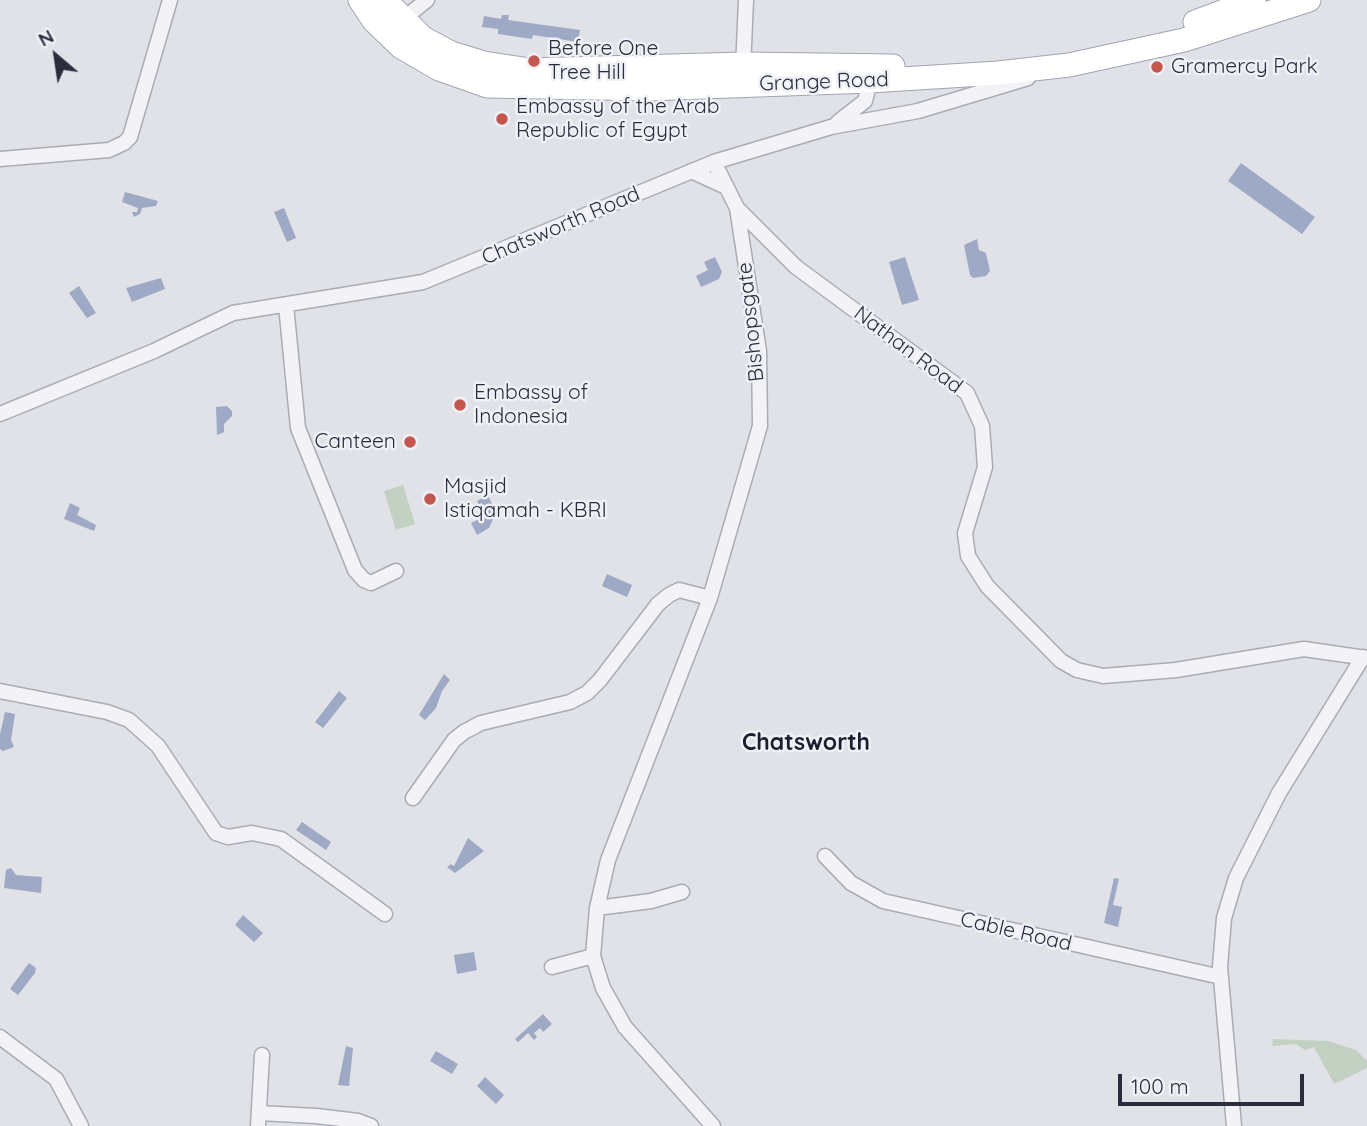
<!DOCTYPE html>
<style>
body{margin:0}
#map{position:relative;width:1367px;height:1126px;overflow:hidden;background:#e0e2e8;font-family:Quicksand,sans-serif}
canvas{display:block}
.north{position:absolute;left:21px;top:21px;width:70px;height:70px;-webkit-text-stroke:5px #eff1f6;paint-order:stroke;rotate:331deg;font-size:19px;font-weight:700;line-height:28px;text-align:center;color:#2a2d3e}
.north::after{content:'';display:block;margin:auto;width:24px;height:32px;background:#2a2d3e;clip-path:polygon(50% 0,100% 100%,50% 72%,0 100%)}
.scale{position:absolute;left:1118px;top:1074px;width:186px;height:32px;box-sizing:border-box;border:4px solid #2a2d3e;border-top:0;padding-left:9px;font-size:21px;line-height:24px;white-space:nowrap;color:#2a2d3e;-webkit-text-stroke:5px #eff1f6;paint-order:stroke}
</style>
<div id="map">
<canvas width="1367" height="1126"></canvas>
<div class="north">N</div>
<div class="scale">100 m</div>
</div>
<script>
const g = document.querySelector('canvas').getContext('2d');
g.lineJoin = 'round';
function fill(path, color) { g.fillStyle = color; g.fill(path, 'evenodd'); }
const poly = rows => new Path2D(rows.map(r => 'M' + r).join(''));
function strokePath(path, color, width, dash) { g.strokeStyle = color; g.lineWidth = width; g.lineCap = dash ? 'butt' : 'round'; g.setLineDash(dash || []); g.stroke(path); }
function write(font, color, halo, rows, align = 'center') {
  g.font = font + ' Quicksand,sans-serif'; g.lineWidth = 5; g.setLineDash([]); g.textBaseline = 'middle'; g.strokeStyle = halo; g.fillStyle = color; for (const [text, x, y, turn = 0] of rows) {
    g.save(); g.translate(x, y); g.rotate((+turn || 0) * Math.PI / 180); g.textAlign = isNaN(turn) ? turn : align; if (halo) g.strokeText(text, 0, 0); g.fillText(text, 0, 0); g.restore();
  }
}
fill(poly([
 [403,485,415,524,396,530,384,491],
 [1273,1039,1328,1041,1356,1050,1367,1061,1367,1068,1334,1084,1314,1047,1305,1050,1296,1044,1272,1046]
]), '#c3d1c2');
fill(poly([
 [502,15,509,15,508,20,580,30,578,42,533,35,532,39,498,34,498,29,482,27,484,16,501,19],
 [1241,163,1315,217,1302,234,1228,181],
 [125,192,158,201,156,206,142,208,140,214,134,217,132,212,137,212,138,208,122,202],
 [284,208,296,238,287,242,274,212],
 [977,239,979,250,986,253,990,271,986,276,973,278,970,275,964,245],
 [715,257,722,272,719,279,701,287,696,276,708,270,704,262],
 [905,257,919,300,902,305,889,262],
 [161,278,165,289,132,302,126,288],
 [79,286,96,313,87,318,69,293],
 [227,406,232,411,232,416,224,424,224,432,217,435,216,407],
 [488,495,496,513,489,528,477,535,471,523,483,517,477,501],
 [70,503,80,508,77,515,96,525,94,531,64,519],
 [607,574,632,585,627,597,602,586],
 [444,674,450,680,442,691,436,708,425,720,419,715],
 [339,691,347,698,323,728,315,722],
 [5,712,15,714,11,740,14,747,3,751,0,749,0,734],
 [302,822,331,842,326,850,296,830],
 [468,838,484,851,455,873,447,867,451,864,454,866],
 [11,868,16,875,42,877,41,893,4,888,6,870],
 [1114,878,1119,879,1113,905,1122,907,1118,927,1104,923],
 [243,915,263,933,254,942,235,925],
 [474,952,477,970,457,974,454,955],
 [29,963,36,968,35,973,18,995,10,989],
 [543,1014,552,1024,543,1032,540,1028,534,1033,537,1037,534,1040,528,1033,518,1042,515,1039],
 [346,1046,353,1048,349,1086,338,1085],
 [436,1051,458,1064,452,1074,430,1061],
 [485,1077,504,1095,496,1104,477,1086]
]), '#9ea9c5');
const minor = poly([
 [402,20,427,0],
 [743,69,746,0],
 [838,122,865,101,870,81],
 [0,159,109,150,124,143,130,137,170,0],
 [714,162,737,208,796,267,967,393,982,426,985,467,965,533,968,556,987,586,1061,661,1077,670,1103,676,1176,670,1304,649,1367,658],
 [691,171,726,187],
 [286,305,298,428,355,570,364,580,371,583,396,571],
 [0,414,154,351,233,313,423,282,714,162,831,127,918,111,1028,78],
 [0,691,107,712,129,720,158,746,216,833,228,837,252,833,281,839,385,914],
 [413,798,454,740,464,732,481,723,570,702,587,693,600,680,658,604,669,595,679,590,710,598],
 [825,856,851,883,883,901,1221,977],
 [597,908,651,901,682,892],
 [552,967,593,956],
 [0,1037,56,1079,81,1126],
 [259,1113,316,1116,358,1121,371,1126],
 [258,1126,262,1055],
 [713,1126,625,1027,603,988,593,956,597,908,608,860,710,598,760,426,759,351,737,208],
 [1234,1126,1220,967,1224,918,1236,878,1279,793,1363,657]
]);
const primary = poly([
 [360,0,374,21,401,47,439,69,487,86,648,89,870,81,998,73,1069,65,1184,40,1309,0],
 [385,0,423,38,451,53,484,63,530,70,743,64,893,66],
 [1195,22,1254,0]
]);
strokePath(minor, '#a9acb5', 17);
strokePath(primary, '#a0a4b3', 25);
strokePath(minor, '#f3f3f7', 14);
strokePath(primary, '#fff', 23);
for (const [x, y, r, color] of [
 [534,61,7,"#c3564f"],
 [1157,67,7,"#c3564f"],
 [502,119,7,"#c3564f"],
 [460,405,7,"#c3564f"],
 [410,442,7,"#c3564f"],
 [430,499,7,"#c3564f"]
]) { const dot = new Path2D(); dot.arc(x, y, r, 0, 2 * Math.PI); g.fillStyle = color; g.fill(dot); strokePath(dot, '#eff1f6', 2.5); }
write('21px', '#2a2d3e', '#eff1f6', [
 ["Before One",548,49],
 ["Tree Hill",548,73],
 ["Gramercy Park",1171,67],
 ["Embassy of the Arab",516,107],
 ["Republic of Egypt",516,131],
 ["Embassy of",474,393],
 ["Indonesia",474,417],
 ["Canteen",396,442,"right"],
 ["Masjid",444,487],
 ["Istiqamah - KBRI",444,511]
], 'left');
write('21px', '#2a2d3e', '#eff1f6', [
 ["Grange Road",824,82,-2],
 ["Chatsworth Road",561,226,-23],
 ["Bishopsgate",751,322,-96],
 ["Nathan Road",908,350,37],
 ["Cable Road",1016,932,13]
]);
write('bold 23px', '#1c1f2f', '#eff1f6', [
 ["Chatsworth",806,743]
]);
</script>
